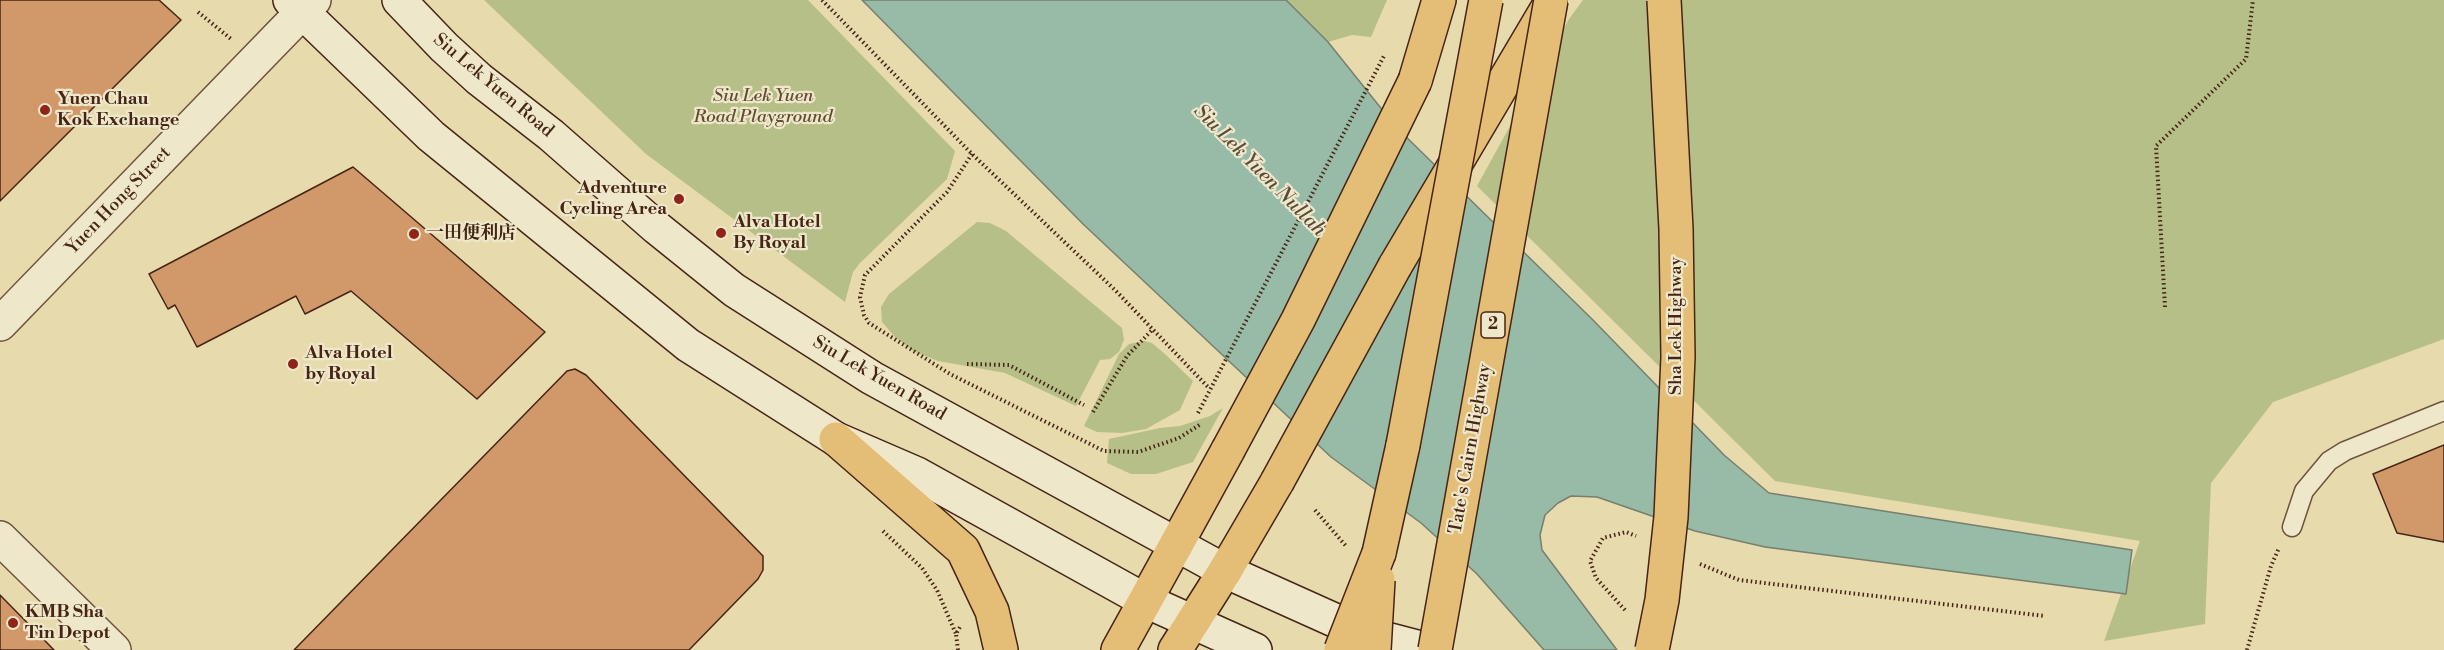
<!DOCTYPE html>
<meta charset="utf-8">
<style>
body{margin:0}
canvas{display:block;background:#e7daad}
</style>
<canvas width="2444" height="650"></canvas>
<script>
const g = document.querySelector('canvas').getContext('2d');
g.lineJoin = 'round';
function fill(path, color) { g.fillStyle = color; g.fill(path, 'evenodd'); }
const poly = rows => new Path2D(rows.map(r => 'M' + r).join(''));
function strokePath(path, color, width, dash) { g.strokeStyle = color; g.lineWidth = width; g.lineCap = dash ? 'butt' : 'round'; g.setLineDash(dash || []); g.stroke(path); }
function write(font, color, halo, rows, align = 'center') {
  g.font = font + ' "Libre Bodoni","Noto Serif TC",serif'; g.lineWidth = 4.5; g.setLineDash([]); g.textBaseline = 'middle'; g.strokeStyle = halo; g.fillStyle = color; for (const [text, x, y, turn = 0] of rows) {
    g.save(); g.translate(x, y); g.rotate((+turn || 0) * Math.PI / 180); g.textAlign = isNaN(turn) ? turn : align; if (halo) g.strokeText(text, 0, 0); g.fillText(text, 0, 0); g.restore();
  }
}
fill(poly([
 [484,0,808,0,955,151,947,179,860,263,853,272,845,302,646,154],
 [1286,0,1387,0,1371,37,1352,35,1328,42],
 [1583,0,2444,0,2444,339,2273,402,2211,483,2205,624,2104,641,2140,541,1775,481,1477,186,1569,19],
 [977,222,990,223,1006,231,1122,328,1124,340,1119,352,1110,359,1100,360,1076,406,1005,373,938,361,913,351,894,336,882,322,881,307,889,294],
 [1144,341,1152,343,1165,354,1193,381,1180,410,1146,429,1122,433,1097,432,1084,426,1119,354,1129,344],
 [1223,408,1193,462,1156,474,1131,474,1107,463,1109,439,1160,428,1180,426,1210,416]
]), '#b7bf89');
const water = poly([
 [862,0,1286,0,1328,42,1396,127,1593,320,1724,455,1769,493,2132,550,2126,594,1765,547,1695,531,1597,497,1571,496,1558,503,1545,515,1540,535,1542,550,1617,650,1544,650,1477,574,1421,523,1331,457,1083,224,862,0]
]);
fill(water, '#97bba7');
strokePath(water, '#777f6d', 1.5);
const building = poly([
 [0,0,159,0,181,20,0,201,0,0],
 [353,167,545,332,477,399,351,291,305,314,296,296,197,347,175,305,168,309,149,274,353,167],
 [575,369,586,375,763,556,763,570,758,579,689,650,294,650,567,371,575,369],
 [2444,445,2444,542,2397,533,2373,474,2444,445],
 [0,595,54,650,0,650,0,595]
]);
fill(building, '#d1986a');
strokePath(building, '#462516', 1.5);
const service = poly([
 [2292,527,2304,491,2329,461,2345,451,2444,411]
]);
const minor = poly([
 [0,324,314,0],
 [0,538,114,650]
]);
const secondary = poly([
 [290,0,431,136,688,345,836,439,917,474,1146,601,1255,650],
 [399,0,444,47,479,79,551,135,657,228,734,290,872,378,1225,571,1363,633,1428,650]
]);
const primary = poly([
 [836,439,963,550,992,611,1001,650],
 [1118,650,1176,545],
 [1175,650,1225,571]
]);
const motorway = poly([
 [1415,81,1439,0],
 [1395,266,1550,4],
 [1176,545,1228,450],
 [1379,553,1403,445],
 [1225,571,1277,482]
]);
strokePath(service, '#6e523c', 21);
strokePath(minor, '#6e523c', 36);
strokePath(secondary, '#462516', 36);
strokePath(primary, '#462516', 36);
strokePath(motorway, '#462516', 36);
strokePath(poly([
 [822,0,972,154,1116,291,1208,387],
 [198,12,231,39],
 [972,154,947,192,865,275,860,297,864,315,869,323,950,374,1104,451,1138,452,1179,438,1201,424],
 [2165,307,2156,146,2246,59,2253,0],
 [967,364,1009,365,1084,405],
 [1093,412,1127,356,1152,330],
 [1315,510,1346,546],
 [883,531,922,568,937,590,956,634],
 [1700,564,1739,580,2045,616],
 [1625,610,1596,578,1590,561,1603,538,1626,532,1636,536],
 [958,650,956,634,961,625],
 [2247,650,2271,566,2279,548]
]), '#462516', 4, [1.5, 3]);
strokePath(service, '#efe7ca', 18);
strokePath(minor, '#efe7ca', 33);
strokePath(secondary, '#efe7ca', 33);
strokePath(primary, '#e4bd76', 33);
strokePath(motorway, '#e4bd76', 33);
const motorwayBridge = poly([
 [1403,445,1486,0],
 [1228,450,1298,320,1415,81],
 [1277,482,1395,266],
 [1341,650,1379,553],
 [1374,650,1378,580],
 [1435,650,1551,0],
 [1652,650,1662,600,1671,517,1678,357,1676,229,1664,0]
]);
strokePath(motorwayBridge, '#462516', 36, []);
strokePath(poly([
 [1198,413,1385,54]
]), '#462516', 4, [1.5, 3]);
strokePath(motorwayBridge, '#e4bd76', 33);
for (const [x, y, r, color] of [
 [45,110,6,"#8f2418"],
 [679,199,6,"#8f2418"],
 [721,233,6,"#8f2418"],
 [414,234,6,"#8f2418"],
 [293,364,6,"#8f2418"],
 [13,623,6,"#8f2418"]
]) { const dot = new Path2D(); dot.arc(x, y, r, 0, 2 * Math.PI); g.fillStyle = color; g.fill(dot); strokePath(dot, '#efe7ca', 2); }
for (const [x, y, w] of [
 [1493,325,24]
]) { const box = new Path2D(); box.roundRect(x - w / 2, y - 13, w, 26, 4.5); g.fillStyle = '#efe7ca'; g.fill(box); strokePath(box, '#462516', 1.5); }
write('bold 16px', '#462516', null, [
 ["2",1493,325]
]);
write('18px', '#462516', '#efe7ca', [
 ["Siu Lek Yuen Road",493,86,40],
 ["Yuen Hong Street",119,201,-46],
 ["Sha Lek Highway",1677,326,-90],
 ["Siu Lek Yuen Road",879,379,30],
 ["Tate's Cairn Highway",1471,449,-80]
]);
write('italic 18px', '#624c33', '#efe7ca', [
 ["Siu Lek Yuen",763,97],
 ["Road Playground",763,118]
]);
write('bold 18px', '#462516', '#efe7ca', [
 ["Yuen Chau",57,100],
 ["Kok Exchange",57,121],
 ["Adventure",667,189,"right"],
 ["Cycling Area",667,210,"right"],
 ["Alva Hotel",733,223],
 ["By Royal",733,244],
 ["一田便利店",426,234],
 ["Alva Hotel",305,354],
 ["by Royal",305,375],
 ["KMB Sha",25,613],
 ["Tin Depot",25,634]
], 'left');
write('italic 20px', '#5a4a3a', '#efe7ca', [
 ["Siu Lek Yuen Nullah",1259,171,45]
]);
</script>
